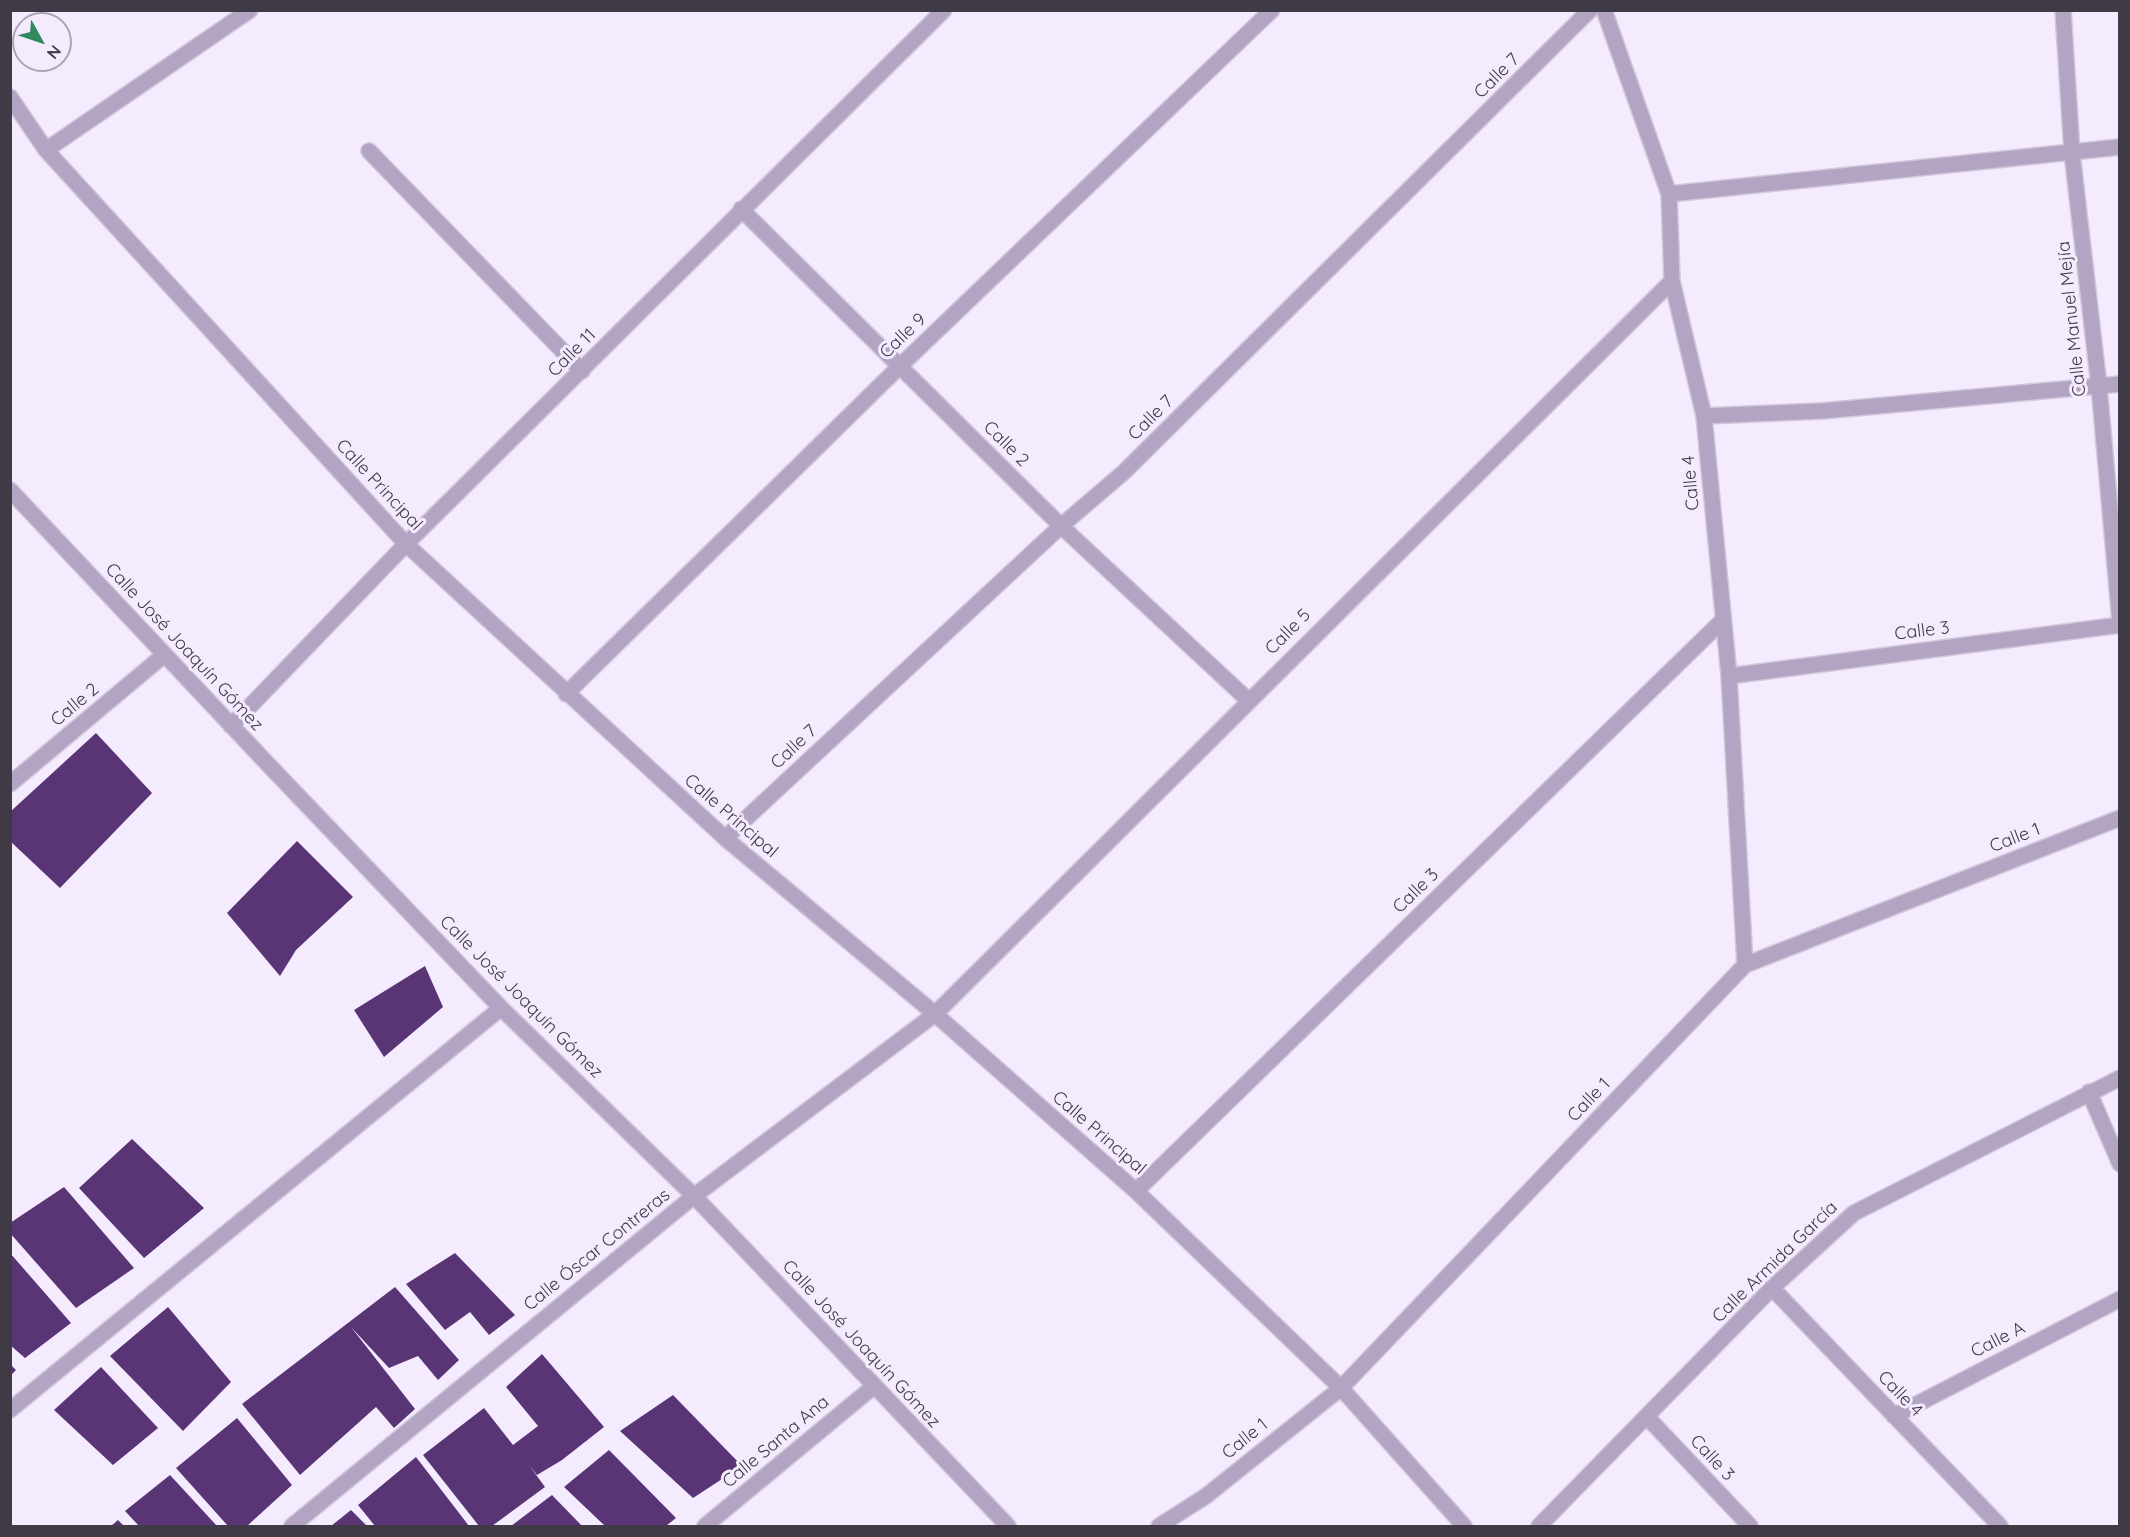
<!DOCTYPE html>
<meta charset="utf-8">
<style>
body{margin:0}
#map{position:relative;width:2130px;height:1537px;overflow:hidden;background:#f5ebff;font-family:Quicksand,sans-serif}
canvas{display:block}
.frame{position:absolute;inset:0;border:12px solid #403a47;pointer-events:none}
.north{position:absolute;left:12px;top:12px;width:60px;height:60px;box-sizing:border-box;background:#f5ebff;border:2px solid #ada4b5;border-radius:50%;rotate:130deg;font-size:16px;font-weight:700;line-height:24px;text-align:center;color:#403a47}
.north::after{content:'';display:block;margin:auto;width:21px;height:27px;background:#31885c;clip-path:polygon(50% 0,100% 100%,50% 72%,0 100%)}
</style>
<div id="map">
<canvas width="2130" height="1537"></canvas>
<div class="frame"></div>
<div class="north">N</div>
</div>
<script>
const g = document.querySelector('canvas').getContext('2d');
g.lineJoin = 'round';
function fill(path, color) { g.fillStyle = color; g.fill(path, 'evenodd'); }
const poly = rows => new Path2D(rows.map(r => 'M' + r).join(''));
function strokePath(path, color, width, dash) { g.strokeStyle = color; g.lineWidth = width; g.lineCap = dash ? 'butt' : 'round'; g.setLineDash(dash || []); g.stroke(path); }
function write(font, color, halo, rows, align = 'center') {
  g.font = font + ' Quicksand,sans-serif'; g.lineWidth = 6; g.setLineDash([]); g.textBaseline = 'middle'; g.strokeStyle = halo; g.fillStyle = color; for (const [text, x, y, turn = 0] of rows) {
    g.save(); g.translate(x, y); g.rotate((+turn || 0) * Math.PI / 180); g.textAlign = isNaN(turn) ? turn : align; if (halo) g.strokeText(text, 0, 0); g.fillText(text, 0, 0); g.restore();
  }
}
fill(poly([
 [96,733,152,793,60,888,10,841,10,812],
 [297,841,353,897,296,950,280,976,227,913],
 [425,966,443,1007,384,1057,354,1010],
 [132,1139,204,1208,144,1258,79,1188],
 [64,1187,134,1268,76,1308,10,1233,10,1223],
 [10,1253,71,1323,25,1358,10,1345],
 [455,1253,515,1315,489,1335,470,1312,445,1330,406,1284],
 [395,1287,459,1360,438,1380,418,1356,389,1368,351,1327,415,1409,394,1428,376,1407,300,1475,242,1404],
 [168,1307,231,1382,183,1431,110,1356],
 [542,1354,604,1427,562,1460,537,1475,529,1465,545,1487,492,1526,479,1526,423,1455,484,1408,513,1445,538,1426,506,1387],
 [10,1364,16,1370,10,1376],
 [101,1367,158,1428,113,1465,54,1410],
 [673,1395,742,1466,693,1498,620,1431],
 [237,1418,292,1485,247,1526,228,1526,176,1468],
 [609,1450,676,1518,666,1526,605,1526,564,1487],
 [416,1457,469,1526,375,1526,358,1505],
 [170,1475,217,1526,139,1526,125,1511],
 [552,1495,582,1526,511,1526],
 [351,1510,367,1526,331,1526],
 [118,1520,124,1526,111,1526]
]), '#593575');
const street = poly([
 [1604,10,1669,194,1672,281,1704,416,1729,676,1745,965],
 [2063,10,2072,153,2099,386,2120,622],
 [10,97,46,150,406,544,725,838,935,1014,1136,1191,1341,1388,1464,1526],
 [46,150,250,10],
 [369,151,582,371],
 [1669,194,2120,147],
 [741,209,1061,526,1248,700],
 [1704,416,1822,411,2120,384],
 [10,490,262,758,501,1008,694,1196,1008,1526],
 [1729,676,2120,625],
 [566,694,900,366,1272,10],
 [231,726,406,544,944,10],
 [10,784,164,655],
 [725,838,1061,526,1124,472,1590,10],
 [2089,1092,2120,1164],
 [1136,1191,1723,620],
 [1772,1288,2000,1526],
 [10,1410,501,1008],
 [1894,1416,2120,1299],
 [1647,1417,1750,1526],
 [292,1526,694,1196,935,1014,1672,281],
 [705,1526,873,1387],
 [1159,1526,1206,1496,1341,1388,1745,965,2120,818],
 [1539,1526,1772,1288,1854,1213,2120,1078]
]);
strokePath(street, '#d1c8da', 18);
strokePath(street, '#b4a4c4', 15);
write('18px', '#403a47', '#f5ebff', [
 ["Calle 7",1497,76,-45],
 ["Calle Manuel Mejía",2072,319,-96],
 ["Calle 9",903,336,-44],
 ["Calle 11",572,353,-45],
 ["Calle 7",1151,418,-45],
 ["Calle 2",1006,444,45],
 ["Calle 4",1691,483,-95],
 ["Calle Principal",379,485,47],
 ["Calle 3",1922,631,-7],
 ["Calle 5",1288,632,-45],
 ["Calle José Joaquín Gómez",184,647,47],
 ["Calle 2",75,705,-40],
 ["Calle 7",794,747,-43],
 ["Calle Principal",731,816,41],
 ["Calle 1",2015,838,-21],
 ["Calle 3",1416,891,-44],
 ["Calle José Joaquín Gómez",521,997,45],
 ["Calle 1",1589,1100,-46],
 ["Calle Principal",1099,1133,41],
 ["Calle Óscar Contreras",597,1250,-39],
 ["Calle Armida García",1775,1262,-44],
 ["Calle A",1998,1340,-27],
 ["Calle José Joaquín Gómez",861,1344,47],
 ["Calle 4",1900,1394,46],
 ["Calle 1",1245,1439,-39],
 ["Calle Santa Ana",776,1442,-40],
 ["Calle 3",1712,1458,47]
]);
</script>
